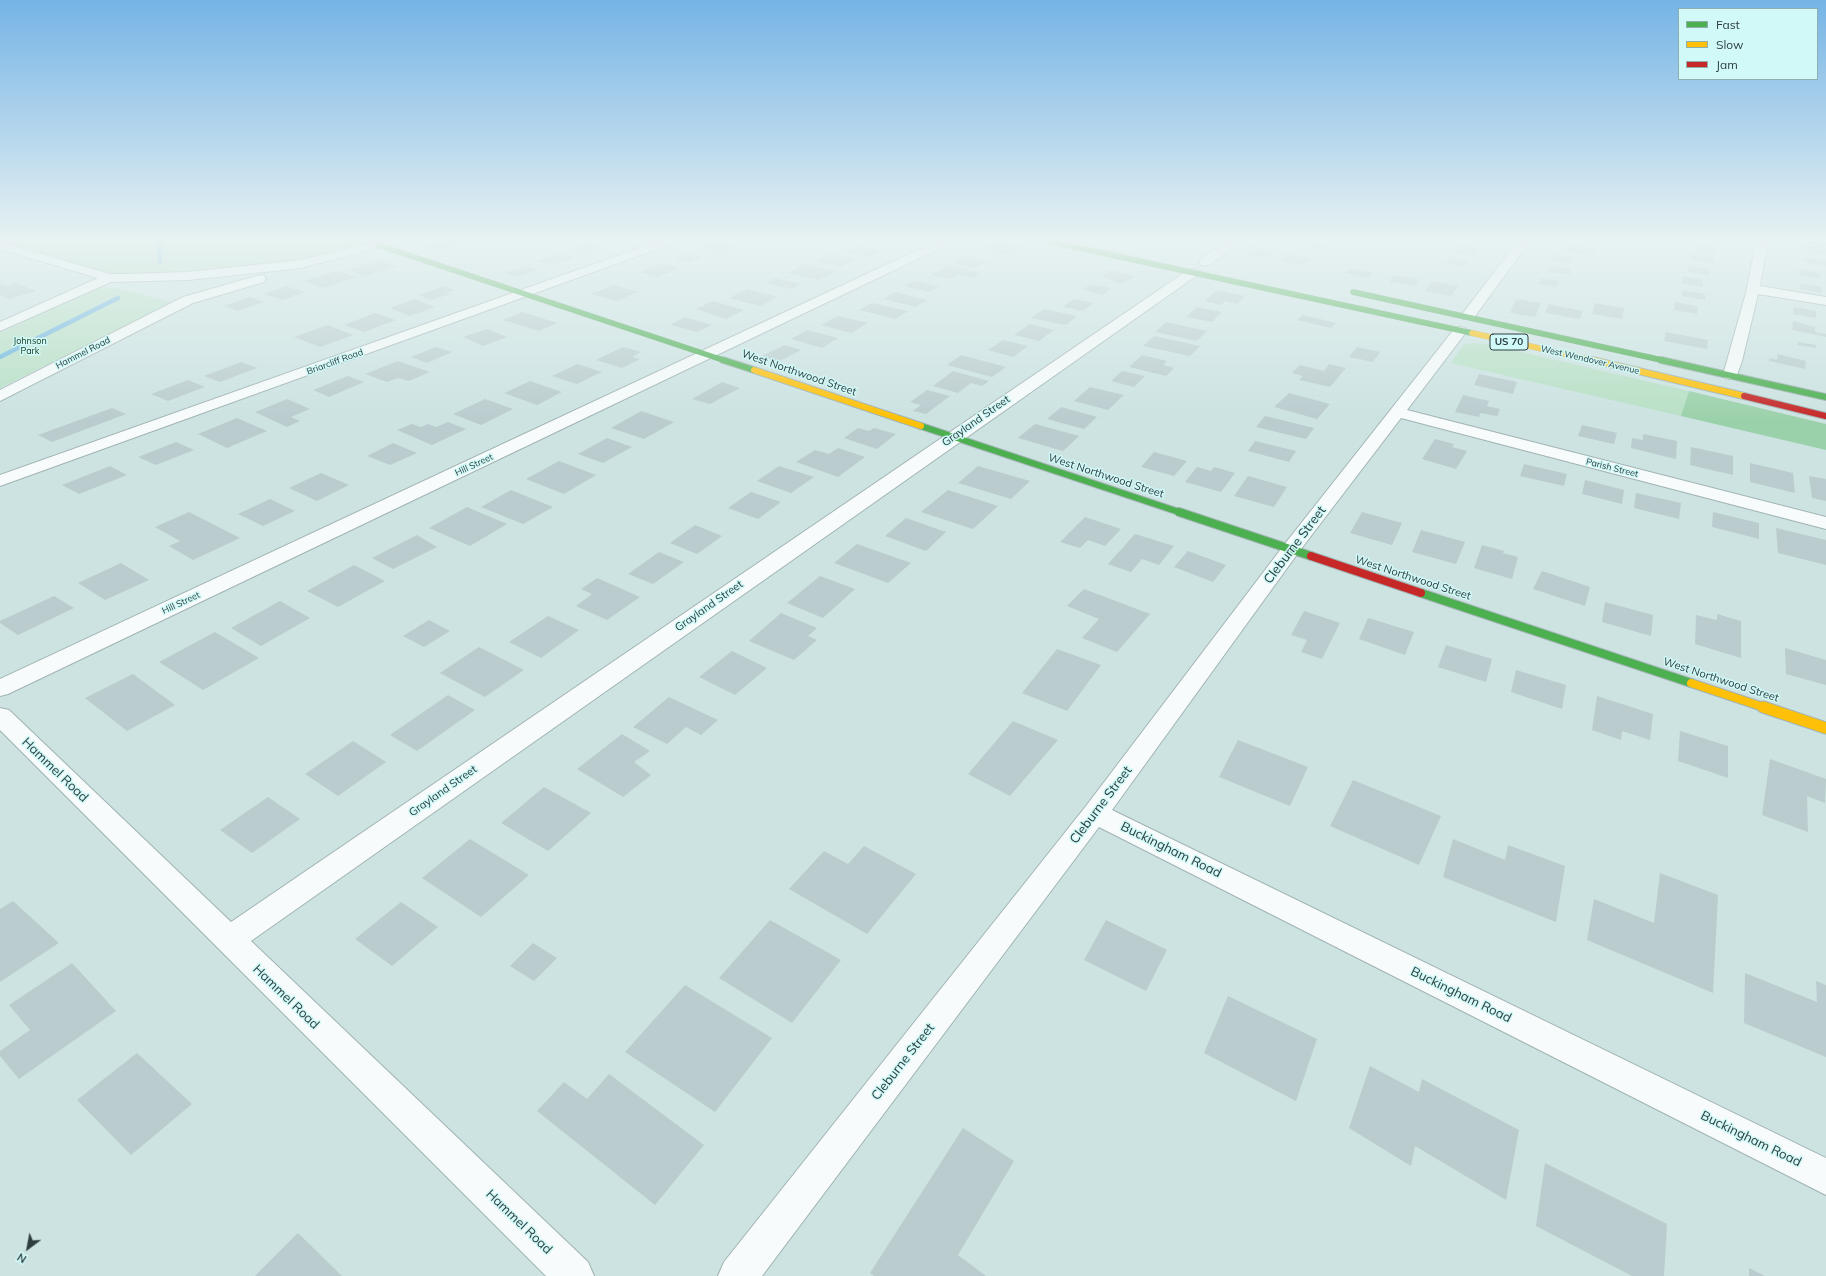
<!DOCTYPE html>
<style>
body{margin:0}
#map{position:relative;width:1826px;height:1276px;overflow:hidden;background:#cce3e2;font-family:Mulish,sans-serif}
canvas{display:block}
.legend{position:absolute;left:1678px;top:8px;width:140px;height:72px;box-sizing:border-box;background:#d0f9f8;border:1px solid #8faeae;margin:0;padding:5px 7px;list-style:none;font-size:12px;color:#2e3e3e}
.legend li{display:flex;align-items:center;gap:8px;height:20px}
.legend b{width:20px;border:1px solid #8faeae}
.north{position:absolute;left:8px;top:1228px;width:40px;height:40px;-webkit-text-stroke:3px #d0f9f8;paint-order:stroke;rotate:212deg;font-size:11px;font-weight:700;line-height:16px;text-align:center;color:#2e3e3e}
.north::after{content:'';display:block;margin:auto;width:14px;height:18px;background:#2e3e3e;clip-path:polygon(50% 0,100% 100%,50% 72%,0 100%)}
</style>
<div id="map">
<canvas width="1826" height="1276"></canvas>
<ul class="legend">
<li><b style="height:5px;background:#4caf50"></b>Fast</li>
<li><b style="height:5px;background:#ffc107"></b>Slow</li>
<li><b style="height:5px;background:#c62828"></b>Jam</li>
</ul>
<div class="north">N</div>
</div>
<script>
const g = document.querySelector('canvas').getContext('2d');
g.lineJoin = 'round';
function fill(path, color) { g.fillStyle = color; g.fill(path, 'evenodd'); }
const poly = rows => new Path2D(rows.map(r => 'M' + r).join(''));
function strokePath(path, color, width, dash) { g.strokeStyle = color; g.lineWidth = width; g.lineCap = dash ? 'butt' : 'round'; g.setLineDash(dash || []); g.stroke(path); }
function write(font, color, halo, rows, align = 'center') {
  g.font = font + ' Mulish,sans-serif'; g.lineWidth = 3; g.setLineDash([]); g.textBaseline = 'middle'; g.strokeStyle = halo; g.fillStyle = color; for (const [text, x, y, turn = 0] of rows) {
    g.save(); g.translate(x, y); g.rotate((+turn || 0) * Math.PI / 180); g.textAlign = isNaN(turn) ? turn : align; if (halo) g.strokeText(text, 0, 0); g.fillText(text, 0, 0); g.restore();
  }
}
fill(poly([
 [0,241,378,241,301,264,109,278,0,245],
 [98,288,121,289,173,303,0,388,0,333],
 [1475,343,1487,344,1689,391,1681,416,1451,363,1464,344]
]), '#b8e0c5');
fill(poly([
 [1689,391,1826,424,1826,450,1681,416]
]), '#9bd1aa');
strokePath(poly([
 [159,241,160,262],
 [0,357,118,298]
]), '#6ab5e0', 4.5);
fill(poly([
 [438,241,466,241,447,248,442,247,435,249,423,246],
 [1468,241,1490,241,1488,245],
 [1805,241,1826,242,1826,247,1805,243],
 [714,242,738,248,724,254,699,248],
 [995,242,1021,247,1006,255,982,249],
 [1314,243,1329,246,1323,252,1308,249],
 [589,244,605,248,587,254,571,250],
 [1695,244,1716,248,1716,254,1694,251],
 [858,245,882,250,869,257,844,252],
 [1567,245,1596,249,1594,256,1565,251],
 [1805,245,1826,248,1826,255,1804,252],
 [1254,246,1275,250,1267,258,1245,254],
 [1461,246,1479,249,1475,256,1457,253],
 [559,253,575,257,554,265,537,261],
 [686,253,703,257,689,263,673,259],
 [829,254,856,259,841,267,813,261],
 [1287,254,1310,258,1303,265,1280,261],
 [1555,254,1574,257,1571,264,1552,261],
 [1691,254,1715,258,1715,264,1691,260],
 [966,256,988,261,974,268,953,263],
 [1450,257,1468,261,1464,267,1446,263],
 [1806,257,1826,261,1826,266,1806,263,1806,261,1802,260,1802,259,1806,259],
 [380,260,397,266,366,276,349,270],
 [661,264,679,268,658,277,640,272],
 [806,264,837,271,819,280,788,273],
 [949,265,981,273,971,278,959,275,950,279,931,275],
 [1688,265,1710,269,1709,275,1687,272],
 [526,266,538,270,516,277,504,273],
 [1549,266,1571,269,1569,275,1546,271],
 [1350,268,1373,272,1369,278,1345,273],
 [1799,269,1820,273,1820,279,1799,275],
 [1111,270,1135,276,1122,284,1101,276],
 [337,271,357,277,324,288,304,281],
 [1394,275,1419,279,1415,286,1389,282],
 [1683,276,1703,280,1703,287,1682,283],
 [775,278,802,284,792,289,765,283],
 [1541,278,1559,281,1557,287,1539,284],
 [915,280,939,287,929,292,904,286],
 [1432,281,1458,286,1451,296,1425,291],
 [16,283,36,291,9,299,0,295,0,284,6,286],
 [1801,283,1822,287,1821,293,1800,289],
 [1091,284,1111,288,1103,295,1083,290],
 [613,285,638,292,616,301,591,294],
 [286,286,305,292,283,300,264,294],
 [444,286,455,290,447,293,450,294,432,300,418,295],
 [747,289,778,297,760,306,729,298],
 [1217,290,1245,296,1237,304,1225,301,1221,305,1205,301],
 [1682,290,1705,294,1705,300,1682,296],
 [895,292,927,300,916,307,883,299],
 [250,297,264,302,237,311,224,306],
 [414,299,435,307,410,316,390,308],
 [1073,299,1094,303,1083,311,1063,307],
 [1516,299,1541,303,1535,317,1510,313],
 [713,301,744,310,726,319,696,309],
 [1675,302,1698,306,1697,314,1674,310],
 [872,303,908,311,896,319,859,310],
 [1595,303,1624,308,1622,319,1592,314],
 [1548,304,1583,311,1580,319,1545,313],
 [1197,307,1222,312,1212,322,1186,317],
 [1794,307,1816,311,1816,318,1793,314],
 [1044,309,1077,316,1066,325,1031,318],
 [522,312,558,323,539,331,503,320],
 [375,313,396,320,364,332,344,325],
 [1303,315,1336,323,1331,328,1297,320],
 [838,316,868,323,851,333,821,325],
 [685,317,712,325,697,332,670,325],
 [1793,321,1815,327,1815,332,1826,334,1826,337,1792,330],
 [1166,322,1207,331,1197,341,1155,332],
 [1030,324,1054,330,1039,341,1014,335],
 [328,325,353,335,320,347,294,337],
 [487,329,507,337,483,346,463,337],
 [807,330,838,338,822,348,791,339],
 [1666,332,1708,340,1707,349,1664,341],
 [1154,336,1200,346,1190,356,1143,346],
 [1003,340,1028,346,1013,357,988,350],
 [1798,342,1816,345,1816,348,1797,345],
 [785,345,801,350,778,362,762,356],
 [436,347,452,352,427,363,411,357],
 [623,347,641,352,632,357,640,359,622,368,596,360],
 [1357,347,1380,352,1373,362,1349,357],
 [1778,354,1806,361,1805,369,1769,361,1769,358,1777,360],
 [961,355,1006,367,992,377,947,365],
 [1142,355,1167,361,1163,365,1174,368,1166,376,1129,367],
 [398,361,430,372,409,381,398,378,387,382,365,374],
 [241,362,257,368,220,382,204,376],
 [577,364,602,372,577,384,552,376],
 [1329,364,1346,368,1330,387,1299,380,1303,376,1292,373,1300,365,1324,371],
 [953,371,989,381,982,386,971,383,958,393,933,386],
 [1122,371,1145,376,1134,387,1111,381],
 [1479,374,1517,382,1513,394,1474,385],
 [348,376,364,382,329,397,313,390],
 [188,380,205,387,168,401,151,394],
 [530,381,562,392,537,405,504,393],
 [722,382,740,388,710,404,692,399],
 [1090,387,1124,395,1108,410,1074,401],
 [927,390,950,396,926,414,913,411,921,405,910,402],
 [1289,393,1330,404,1317,419,1274,407],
 [1463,395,1489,401,1487,406,1500,409,1497,416,1480,413,1479,417,1455,412],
 [287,399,310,409,291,417,300,421,287,427,255,412],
 [485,399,513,409,481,425,453,414],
 [1061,407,1097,417,1084,429,1047,419],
 [112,408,126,414,52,442,38,435],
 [641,411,674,422,644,439,611,428],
 [1265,416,1314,428,1306,439,1256,427],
 [237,418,267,431,227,448,198,434],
 [448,422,466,429,432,445,397,430,412,424,421,427,428,424,436,427],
 [1035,424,1079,436,1063,451,1018,438],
 [1582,425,1617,433,1614,444,1578,436],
 [858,428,869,431,874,428,896,434,877,449,844,438],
 [1643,434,1677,441,1676,459,1631,448,1632,438,1643,440],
 [607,438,632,447,603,463,578,454],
 [1435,439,1454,444,1452,447,1467,451,1456,469,1422,459],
 [1255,441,1296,451,1289,462,1248,451],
 [176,442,194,450,156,465,138,457],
 [393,443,417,453,390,465,367,456],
 [1691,447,1733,456,1733,475,1690,465],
 [838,448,865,457,838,477,796,462,815,450,829,454],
 [1154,452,1187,461,1174,476,1141,467],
 [559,461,596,475,564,494,526,479],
 [1750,463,1793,473,1795,493,1750,482],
 [1524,464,1567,474,1564,486,1520,476],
 [110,466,127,475,79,494,62,485],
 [779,466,814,477,791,493,757,481],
 [978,466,1030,481,1011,499,958,483],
 [1197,467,1211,471,1214,467,1235,473,1221,492,1185,482],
 [321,473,349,485,317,501,289,488],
 [1248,476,1287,487,1274,507,1234,496],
 [1809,476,1826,479,1826,501,1812,498],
 [1585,480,1624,490,1622,504,1582,494],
 [511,490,553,507,523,524,481,507],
 [948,490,998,506,973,529,921,512],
 [751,492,781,502,758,519,728,508],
 [1636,493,1681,503,1679,519,1634,508],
 [270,499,295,511,263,526,238,514],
 [467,507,507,524,470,546,429,528],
 [189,512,240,538,193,560,169,546,180,541,155,527],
 [1362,512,1402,523,1392,545,1350,533],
 [1713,512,1759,523,1759,539,1712,527],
 [1085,517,1121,529,1105,546,1088,540,1080,548,1060,542],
 [906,518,946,532,926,551,885,536],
 [695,525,722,536,697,554,670,543],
 [1776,528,1826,540,1826,565,1778,553],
 [1421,530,1465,542,1456,564,1412,552],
 [1135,534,1174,546,1159,565,1142,559,1131,572,1108,564],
 [417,535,437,547,393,569,372,558],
 [857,544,911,563,888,583,834,563],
 [1482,545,1504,551,1503,553,1518,557,1512,579,1474,568],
 [1188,551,1226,565,1213,582,1174,567],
 [659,552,684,562,653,584,628,574],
 [121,563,149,580,105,600,78,583],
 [354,565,385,581,338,607,307,591],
 [1542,571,1590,587,1585,606,1533,589],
 [820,576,855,589,823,618,787,603],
 [597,578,640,597,607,620,576,606,592,594,581,589],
 [1084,589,1150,614,1117,652,1082,638,1099,619,1067,606],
 [54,596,74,608,18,635,0,623,0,621],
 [280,601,310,618,261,646,231,628],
 [1605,602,1653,615,1651,636,1602,622],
 [1304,611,1340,623,1322,659,1301,652,1307,640,1291,635],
 [781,613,817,628,808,636,817,640,794,660,749,641],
 [1717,614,1741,621,1741,658,1695,644,1696,615,1717,620],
 [548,616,579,630,541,658,509,642],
 [1368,618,1414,632,1405,655,1359,639],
 [429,620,450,631,424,647,403,636],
 [215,632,259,658,203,690,159,662],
 [1446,645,1492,659,1486,682,1438,667],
 [479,647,524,670,485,697,440,673],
 [1785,648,1826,660,1826,685,1786,674],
 [1057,649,1101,665,1067,711,1022,693],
 [732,651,767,668,735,695,699,677],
 [1516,670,1566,685,1562,709,1511,692],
 [133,674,175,705,127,731,85,698],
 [448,695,475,710,417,751,390,735],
 [1597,696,1653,714,1650,740,1622,731,1621,740,1592,730],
 [669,697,718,720,701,735,686,727,667,744,633,727],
 [1013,721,1058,740,1010,796,968,774],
 [1680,731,1728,746,1728,778,1678,761],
 [622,734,650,751,634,762,651,775,623,797,577,769],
 [1238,740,1308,767,1290,806,1219,777],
 [353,741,386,762,338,796,305,774],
 [1770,759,1826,779,1825,803,1807,796,1808,832,1762,815],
 [1353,780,1441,816,1419,865,1330,826],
 [544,787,591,813,548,851,501,823],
 [268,797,300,819,252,853,220,830],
 [470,839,529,875,481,917,422,878],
 [1453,839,1505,860,1508,845,1565,866,1556,922,1443,877],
 [864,846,916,874,867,934,789,889,824,851,848,864],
 [1660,873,1718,895,1713,993,1587,940,1594,899,1654,923],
 [13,901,59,943,0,982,0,909],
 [401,902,438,927,392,966,355,939],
 [770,920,841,960,792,1023,719,978],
 [1106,920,1167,950,1146,991,1084,960],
 [533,943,557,958,534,981,510,966],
 [72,963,116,1011,19,1079,0,1056,0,1051,30,1030,9,1005],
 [1745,973,1817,1002,1816,981,1826,985,1826,1057,1744,1023],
 [685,985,772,1038,715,1112,625,1052],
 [1228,996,1317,1039,1296,1101,1204,1053],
 [137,1053,192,1104,131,1155,77,1100],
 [1370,1066,1419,1092,1422,1079,1519,1130,1506,1200,1415,1146,1411,1166,1349,1128],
 [609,1074,704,1145,655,1205,537,1111,564,1082,587,1099],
 [963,1128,1014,1161,958,1255,986,1276,874,1276,870,1273],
 [1545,1163,1667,1224,1664,1276,1632,1276,1536,1226],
 [298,1233,342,1276,255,1276],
 [1749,1268,1765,1276,1749,1276]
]), '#baccce');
const street = poly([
 [379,241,399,241,397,243,301,268,188,280,111,282,0,331,0,322,98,278,0,249,0,242,110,274,129,274,188,272,301,260,379,241],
 [659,241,676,241,674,243,0,486,0,475,659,241],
 [937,241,953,241,951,243,8,694,0,696,0,679,937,241],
 [1228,241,1242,241,1209,265,1201,265,1199,262,1201,259,1228,241],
 [1518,241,1530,241,1473,319,1463,319,1461,316,1463,313,1518,241],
 [1756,241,1768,241,1760,286,1826,297,1826,305,1758,294,1742,361,1737,375,1735,378,1730,379,1725,378,1723,375,1747,289,1756,241],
 [1192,269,1196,270,1198,273,1196,276,251,941,588,1262,594,1276,546,1276,0,730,0,708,9,710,231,922,1188,270,1192,269],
 [260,275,264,276,266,279,264,282,193,303,0,401,0,390,183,297,260,275],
 [1460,327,1465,328,1467,331,1407,410,1826,517,1826,529,1401,418,1298,553,1112,810,1826,1158,1826,1195,1099,827,762,1276,718,1276,724,1262,1086,806,1284,545,1455,328,1460,327]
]);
const fastFar2 = poly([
 [1047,241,1472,333],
 [378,245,726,361],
 [1353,292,1666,361]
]);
const fastFar1 = poly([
 [723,360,754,370],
 [1661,360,1826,397],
 [921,426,1182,513]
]);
const fast = poly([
 [1179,512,1311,556],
 [1421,593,1691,683]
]);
const slowFar3 = poly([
 [1472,333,1596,361]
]);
const slowFar2 = poly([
 [1592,360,1744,396],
 [754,370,921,426]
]);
const slowFar1 = poly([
 [1691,683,1766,708]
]);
const slow = poly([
 [1763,707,1826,728]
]);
const jamFar1 = poly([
 [1744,396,1826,416]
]);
const jam = poly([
 [1311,556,1421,593]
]);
strokePath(street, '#a1b3b2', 2);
strokePath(fastFar2, '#a1b3b2', 6);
strokePath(fastFar1, '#a1b3b2', 8);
strokePath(fast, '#a1b3b2', 10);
strokePath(slowFar3, '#a1b3b2', 6);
strokePath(slowFar2, '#a1b3b2', 8);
strokePath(slowFar1, '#a1b3b2', 10);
strokePath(slow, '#a1b3b2', 13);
strokePath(jamFar1, '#a1b3b2', 8);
strokePath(jam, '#a1b3b2', 10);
fill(street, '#f7fbfb');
strokePath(fastFar2, '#4caf50', 5.5);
strokePath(fastFar1, '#4caf50', 6);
strokePath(fast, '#4caf50', 8);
strokePath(slowFar3, '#ffc107', 5.5);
strokePath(slowFar2, '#ffc107', 6);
strokePath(slowFar1, '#ffc107', 8);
strokePath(slow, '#ffc107', 11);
strokePath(jamFar1, '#c62828', 6);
strokePath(jam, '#c62828', 8);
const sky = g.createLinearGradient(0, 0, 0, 420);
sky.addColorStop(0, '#75b4e5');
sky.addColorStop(0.57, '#e8f2f2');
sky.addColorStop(1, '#e8f2f200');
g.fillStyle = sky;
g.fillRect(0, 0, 1826, 420);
write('9px', '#133418', '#d0f9f8', [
 ["Johnson",30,341],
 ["Park",30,351]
]);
write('9px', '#2e3e3e', '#d0f9f8', [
 ["Hammel Road",83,353,-27],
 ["West Wendover Avenue",1590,360,13],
 ["Briarcliff Road",335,362,-20],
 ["Hill Street",474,465,-25],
 ["Parish Street",1612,468,14],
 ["Hill Street",181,603,-25]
]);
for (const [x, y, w] of [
 [1509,342,38]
]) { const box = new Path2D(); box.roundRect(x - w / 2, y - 8, w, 16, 3); g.fillStyle = '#d0f9f8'; g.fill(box); strokePath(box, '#2e3e3e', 1); }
write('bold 10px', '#2e3e3e', null, [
 ["US 70",1509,342]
]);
write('11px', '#2e3e3e', '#d0f9f8', [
 ["West Northwood Street",799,373,19],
 ["Grayland Street",976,421,-35],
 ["West Northwood Street",1106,476,18],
 ["West Northwood Street",1413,578,18],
 ["Grayland Street",709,606,-35],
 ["West Northwood Street",1721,680,18],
 ["Grayland Street",443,791,-35]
]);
write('13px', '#2e3e3e', '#d0f9f8', [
 ["Cleburne Street",1295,545,-53],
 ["Hammel Road",55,770,44],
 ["Cleburne Street",1101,805,-53],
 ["Buckingham Road",1171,850,26],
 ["Buckingham Road",1461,995,26],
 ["Hammel Road",286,997,44],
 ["Cleburne Street",903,1062,-52],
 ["Buckingham Road",1751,1139,26],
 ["Hammel Road",519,1222,44]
]);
</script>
